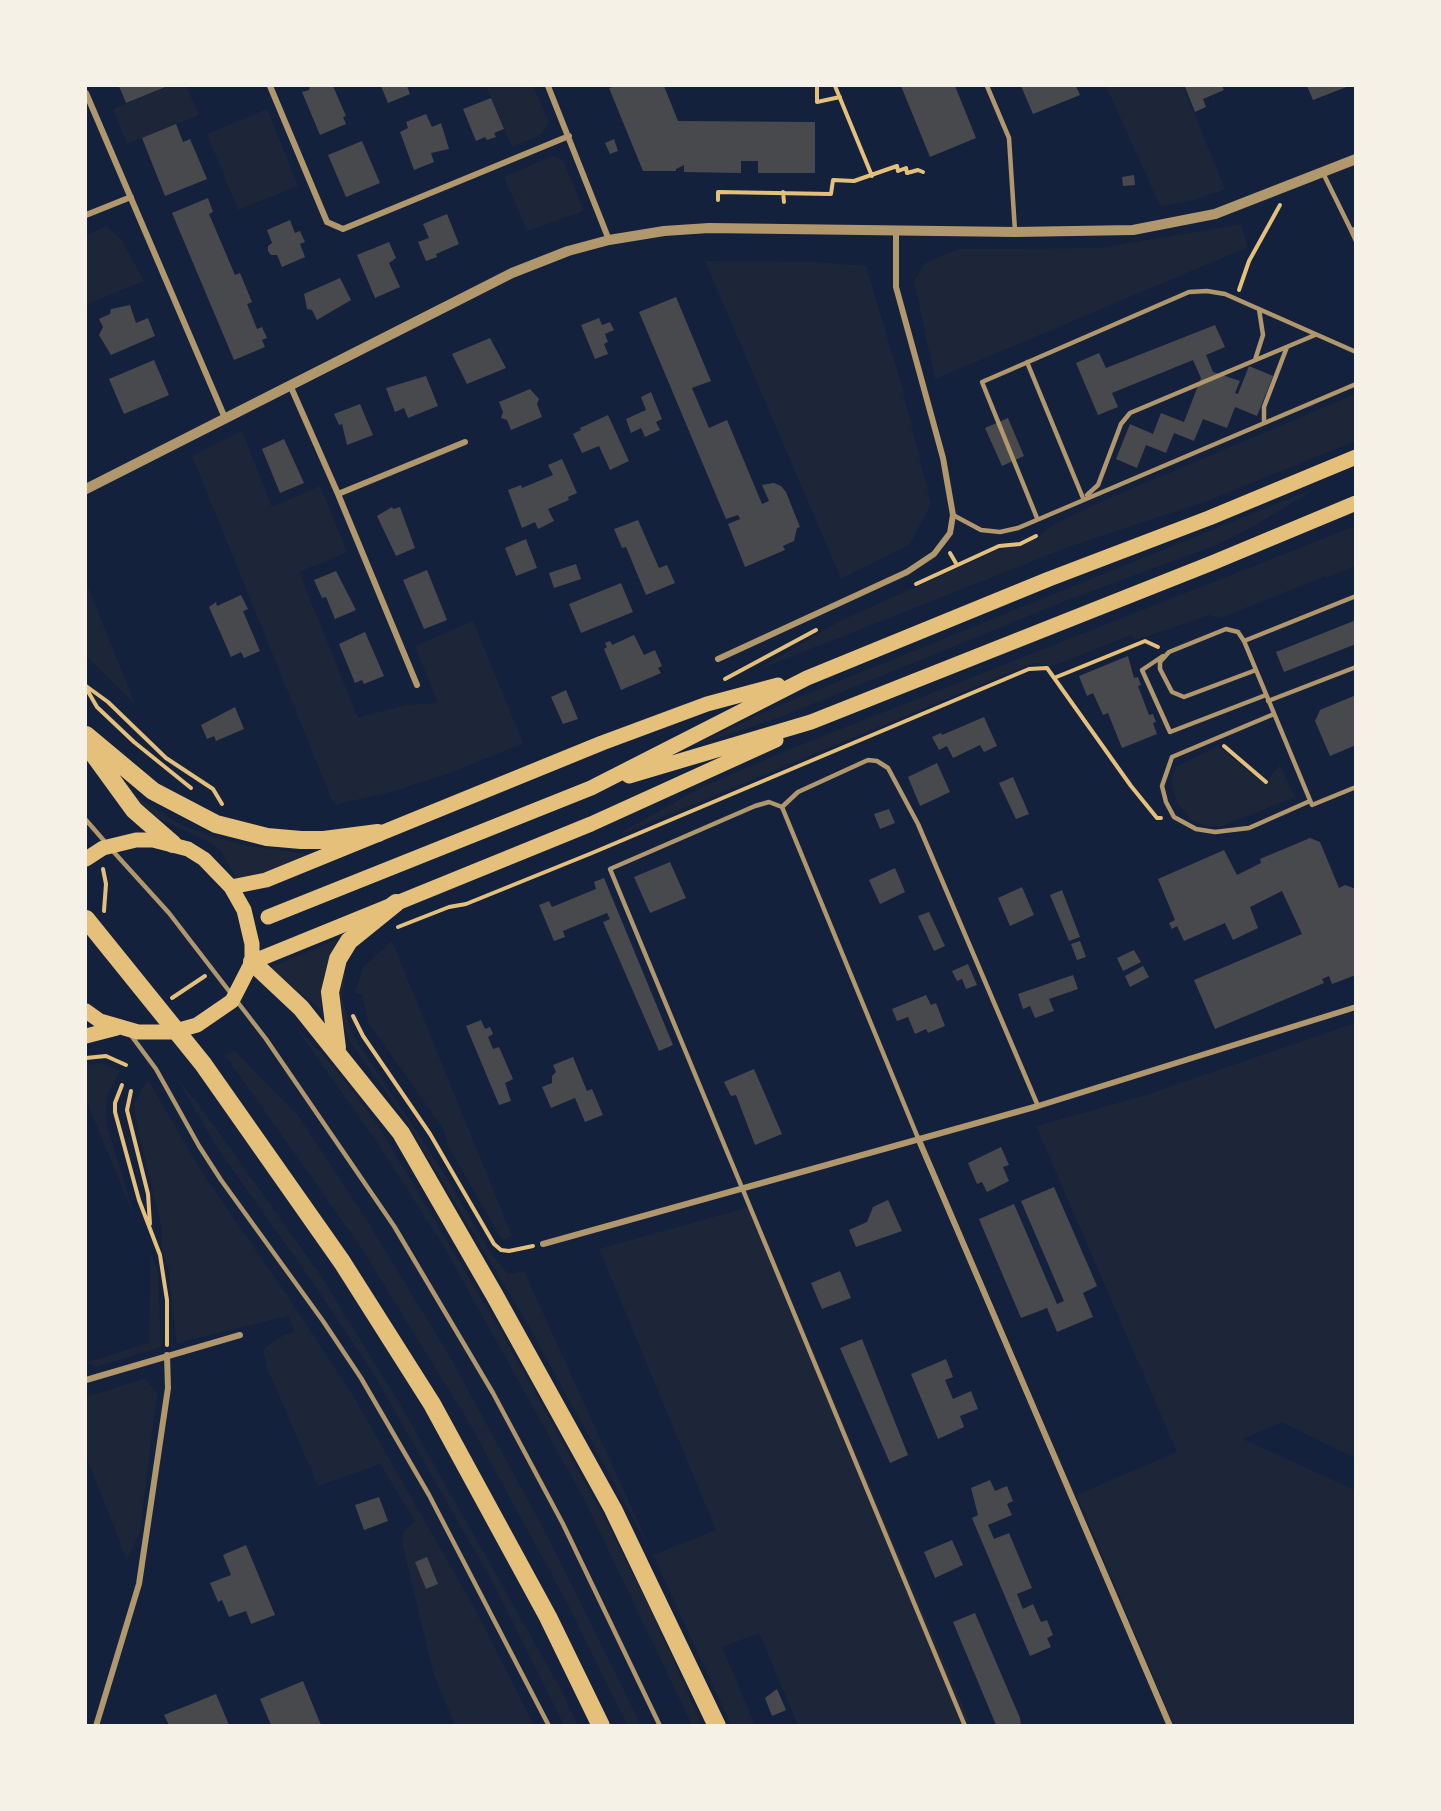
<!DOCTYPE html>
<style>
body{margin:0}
#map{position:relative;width:1441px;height:1811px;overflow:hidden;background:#14213d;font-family:"Alegreya Sans",sans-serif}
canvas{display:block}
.frame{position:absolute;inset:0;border:87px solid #f6f1e7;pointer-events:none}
</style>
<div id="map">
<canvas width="1441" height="1811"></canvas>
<div class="frame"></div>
</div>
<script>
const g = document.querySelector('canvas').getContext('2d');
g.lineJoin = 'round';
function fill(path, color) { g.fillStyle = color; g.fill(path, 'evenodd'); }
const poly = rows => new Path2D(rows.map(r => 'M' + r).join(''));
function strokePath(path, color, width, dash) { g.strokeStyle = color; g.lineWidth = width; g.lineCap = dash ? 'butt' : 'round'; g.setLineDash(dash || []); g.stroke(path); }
fill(poly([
 [169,86,186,86,199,115,127,144,113,109],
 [486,86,533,86,549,121,542,134,512,147],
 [1106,86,1183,86,1225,189,1195,200,1160,206],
 [267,109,298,186,238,210,207,134],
 [552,156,563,160,584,211,527,231,504,177],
 [1241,224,1248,247,935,379,914,281,925,263,959,249,1101,248],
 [107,226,122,241,144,281,86,305,86,235],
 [705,261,816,262,866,266,900,380,931,504,910,544,841,579],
 [1355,394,1355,441,1207,501,1071,546,757,670,840,621,1000,549,1036,539,1051,526,1096,504],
 [242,431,272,507,320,486,347,552,299,572,358,718,405,705,438,703,415,646,473,621,523,743,450,773,391,792,334,805,192,456],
 [1318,487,1256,525,1216,545,1065,601,778,718,693,746,773,708],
 [1355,526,1355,566,1327,578,1325,576,1220,618,1209,615,1136,640,1131,635,1047,668,1044,664,1033,663,612,838,704,786,798,746],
 [86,582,135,704,86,656],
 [1218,746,1264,784,1280,765,1295,797,1222,826,1206,826,1192,820,1177,803,1171,781,1176,767],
 [127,791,181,825,206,834,242,845,314,855,257,877,236,877,220,850,207,841,158,818],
 [338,939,324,977,321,1010,271,970,272,967],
 [392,941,512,1236,502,1240,447,1144,444,1130,368,1022,362,994,355,993,363,967],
 [343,971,346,973,342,998,351,1032,449,1181,488,1249,508,1274,524,1271,653,1555,716,1530,599,1249,752,1206,971,1725,798,1725,759,1633,722,1647,755,1725,731,1725,653,1555,530,1328,403,1116,350,1042,343,1023,338,992],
 [1355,1023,1355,1458,1282,1422,1243,1439,1355,1490,1355,1725,1174,1725,1077,1495,1177,1452,1036,1126,1143,1096],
 [294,1025,330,1062,378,1125,503,1335,606,1521,651,1610,702,1725,692,1725,584,1499,443,1245,374,1138],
 [235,1051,299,1117,363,1214,450,1357,547,1535,641,1725,627,1725,568,1605,471,1426,360,1246,225,1055],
 [102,1063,120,1071,107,1096,106,1110,107,1125,136,1221,86,1100,86,1065],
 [175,1076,202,1109,321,1276,401,1406,558,1684,578,1725,564,1725,494,1585,376,1378,314,1284,218,1149],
 [148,1080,202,1172,289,1298,352,1394,473,1605,534,1725,455,1725,434,1675,402,1543,404,1532,415,1521,380,1464,318,1486,267,1368,263,1349,284,1335,295,1332,288,1316,177,1343,168,1267,161,1247,162,1229,134,1111,135,1101],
 [151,1255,158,1271,161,1347,96,1367,87,1362,149,1343],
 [145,1378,157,1393,140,1532,127,1560,86,1456,86,1397]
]), '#1d2539');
fill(poly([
 [119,86,168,86,126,103],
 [310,86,333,86,346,116,343,117,346,124,320,135,302,92,309,90],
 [381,86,407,86,410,94,388,103],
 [616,86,664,86,678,121,815,122,815,173,758,173,758,161,741,161,741,173,684,172,684,165,676,169,676,171,643,171,609,88],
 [901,86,955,86,976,138,930,157],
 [1021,86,1076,86,1080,95,1033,114],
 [1187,86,1222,86,1224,90,1203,99,1206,107,1195,112,1185,87],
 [1307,86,1349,86,1313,100],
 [491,98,504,129,494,133,496,137,487,140,485,137,476,141,463,109],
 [426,114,432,127,441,123,449,149,431,153,434,162,414,170,400,132,408,128,406,122],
 [176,124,183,142,190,139,207,179,165,196,142,138],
 [614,139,618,151,610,154,605,143],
 [362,141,380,183,346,197,328,155],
 [1134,175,1135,185,1123,186,1122,177],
 [208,198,213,212,209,214,212,221,235,275,240,273,252,302,247,304,257,329,262,327,267,338,262,340,265,347,234,360,172,213],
 [447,214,459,244,436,254,437,257,426,261,418,242,429,238,423,224],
 [290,220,295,233,300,231,305,242,300,244,305,257,282,267,277,255,271,255,268,251,268,246,272,243,267,230],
 [389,242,396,258,389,263,400,287,375,298,357,255],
 [340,278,351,300,317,320,312,310,307,309,304,294],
 [676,297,711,381,692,388,709,428,727,420,762,504,769,501,762,485,774,483,781,486,786,492,800,527,797,528,794,541,783,546,785,550,745,567,728,524,740,519,738,515,726,519,639,312],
 [130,305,136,323,148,318,155,336,111,355,99,335,103,327,99,319,110,314,111,309],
 [599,318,602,325,610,322,614,330,605,334,608,342,604,344,608,354,595,359,581,325],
 [1215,325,1225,347,1206,355,1213,372,1240,381,1235,393,1238,394,1249,366,1273,376,1257,416,1235,407,1227,428,1203,419,1194,441,1174,433,1166,453,1146,445,1137,468,1116,459,1130,424,1153,434,1161,413,1184,422,1201,378,1193,360,1112,393,1118,407,1098,415,1076,363,1099,353,1106,368],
 [490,338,506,368,467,384,452,354],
 [154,360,169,395,124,414,109,379],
 [426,376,438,406,408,418,404,408,395,412,386,388],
 [530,389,539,399,537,404,542,417,511,430,507,420,501,418,503,412,499,402],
 [651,392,662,419,656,422,660,430,645,437,641,428,631,433,626,419,646,410,641,397],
 [360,404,373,435,347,445,342,424,339,425,334,414],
 [608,415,629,461,610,470,599,446,582,453,573,434,581,430,580,428],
 [1008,418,1024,456,1002,466,985,428],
 [284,439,304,483,280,493,262,449],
 [562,459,577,493,568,497,569,500,548,509,554,521,538,529,535,522,522,528,508,490,521,485,522,488,553,475,548,465],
 [392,507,393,509,400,507,415,548,396,556,377,516],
 [638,520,659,568,667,565,675,583,646,595,626,547,622,548,614,529],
 [526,539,537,568,516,576,505,548],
 [576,564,581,579,554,588,549,573],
 [427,570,447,620,424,629,403,580],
 [336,571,356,610,335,619,326,597,322,598,314,580],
 [621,583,633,612,581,633,569,604],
 [241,595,248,609,243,611,260,651,244,658,241,652,231,657,209,607,216,602,217,606],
 [1356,620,1356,644,1284,672,1276,652],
 [365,632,384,676,364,684,362,680,355,683,339,644],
 [634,635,644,655,655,650,662,666,658,668,661,673,621,690,604,649,607,647,605,643,610,641,612,645],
 [1128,656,1134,678,1138,677,1141,685,1138,686,1149,715,1153,714,1156,722,1153,723,1157,734,1122,748,1108,713,1103,715,1093,693,1087,696,1079,676],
 [566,690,578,719,563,724,551,697],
 [1356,695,1356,745,1330,756,1315,721,1320,710],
 [235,707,244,729,216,741,214,736,207,739,201,725],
 [984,717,997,746,984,752,980,745,953,758,947,746,939,750,932,737,941,733,942,735],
 [937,763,950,792,920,806,908,777],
 [1013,777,1029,814,1016,819,999,783],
 [889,809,895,823,880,829,874,814],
 [1310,838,1320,842,1339,888,1345,885,1356,889,1356,975,1332,984,1329,976,1322,979,1324,983,1215,1029,1194,980,1302,934,1282,891,1250,907,1258,928,1233,940,1225,923,1184,941,1177,926,1172,929,1169,923,1175,920,1158,879,1224,850,1237,875,1261,863,1260,859],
 [670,862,686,898,650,913,634,877],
 [895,868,905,892,880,904,869,880],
 [604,878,673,1045,659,1051,603,922,610,919,607,913,563,931,565,937,554,941,539,905,549,901,552,907,596,889,594,882],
 [1022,887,1034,915,1010,926,998,898],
 [1062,890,1080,937,1069,941,1050,895],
 [929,912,945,946,934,951,918,916],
 [1080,941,1086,957,1077,960,1071,944],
 [1134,950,1141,962,1123,971,1117,958],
 [968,964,977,985,966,989,962,979,957,981,952,971],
 [1143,966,1149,977,1130,987,1125,976],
 [1073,975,1078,989,1049,999,1054,1011,1035,1018,1030,1006,1023,1009,1018,994],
 [926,995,931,1005,936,1003,945,1026,928,1033,926,1029,915,1034,908,1017,897,1021,892,1009],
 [481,1020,485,1029,490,1027,493,1034,488,1037,493,1049,499,1047,513,1079,505,1083,511,1101,499,1105,466,1026],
 [573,1057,587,1091,592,1089,603,1115,585,1122,575,1098,551,1108,542,1087,552,1083,552,1076,556,1072,553,1065],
 [754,1069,782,1134,755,1145,736,1095,731,1096,724,1082],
 [1001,1147,1009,1165,1003,1167,1009,1181,987,1192,982,1182,977,1184,968,1163],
 [1054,1187,1097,1286,1083,1293,1093,1317,1057,1332,1047,1308,1021,1318,979,1219,1014,1204,1057,1304,1064,1301,1021,1201],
 [888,1200,902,1231,856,1247,849,1230,867,1222,873,1207],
 [840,1271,851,1298,822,1309,811,1283],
 [862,1339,908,1455,890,1463,840,1348],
 [946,1359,953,1377,945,1380,953,1399,971,1391,978,1409,960,1416,964,1427,938,1439,911,1374],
 [990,1480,995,1491,1007,1486,1013,1501,1007,1504,1012,1515,988,1525,994,1539,1009,1533,1032,1588,1017,1594,1023,1609,1033,1604,1041,1622,1047,1620,1053,1635,1047,1638,1051,1647,1030,1656,972,1518,978,1515,971,1488],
 [379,1497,388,1521,364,1530,355,1505],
 [952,1540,963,1565,935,1578,924,1552],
 [246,1545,275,1615,251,1624,246,1611,229,1617,222,1600,218,1602,210,1583,231,1575,223,1555],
 [427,1557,438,1584,426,1589,415,1562],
 [975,1613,1020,1718,1021,1725,996,1725,953,1622],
 [303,1681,321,1725,271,1725,260,1699],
 [777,1689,786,1710,772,1716,765,1698],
 [216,1694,229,1725,169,1725,164,1715]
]), '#48494c');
strokePath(poly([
 [817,86,817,102,840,97],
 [835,86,872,176],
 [783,192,784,202],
 [718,200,718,192,831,194,833,180,854,181,897,166,898,171,906,168,907,173,918,170,923,172],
 [1239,290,1249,261,1280,205],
 [950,553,957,565],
 [916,584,999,546,1020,544,1036,536],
 [1054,678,1145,641,1158,647],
 [725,679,816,630],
 [86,686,108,702,166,758,213,789,222,804],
 [86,688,97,707,134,742,191,788],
 [1224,746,1266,782],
 [103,869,106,884,104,911],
 [398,927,449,907,466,904,592,853,1029,669,1047,668,1131,786,1157,818,1161,818],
 [172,998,205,976],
 [353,1016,363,1036,430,1134,494,1244,501,1250,509,1251,533,1246],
 [86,1058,106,1056,126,1065],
 [122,1085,115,1103,115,1112,139,1200,160,1255,167,1300,167,1345],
 [131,1091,127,1110,148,1194,150,1224]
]), '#e5c07b', 4);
strokePath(poly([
 [987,86,1009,138,1015,231],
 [1323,173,1351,230],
 [1356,229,1351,230,1356,241],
 [1255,360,1263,335,1259,309],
 [1027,362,1083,498],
 [1264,423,1264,407,1287,347],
 [1087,495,1098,485,1121,424,1130,413,1315,335],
 [953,515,981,530,1000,532,1018,528,1356,384],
 [1037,518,982,382,1189,292,1207,291,1225,294,1356,352],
 [1244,641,1356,596],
 [1163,656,1142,670,1170,732,1266,695],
 [1256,670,1184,697,1172,692,1160,669,1160,662,1169,652,1226,629,1238,632,1244,641,1312,805,1356,787],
 [1268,701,1356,667],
 [1274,714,1172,757,1162,786,1166,802,1174,817,1196,829,1215,832,1249,828,1310,801],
 [782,807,769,802,755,806,610,869,965,1726],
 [782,807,798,792,868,760,877,761,888,768,918,824,1038,1106],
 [782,807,918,1138],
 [86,820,106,843],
 [111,849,169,913,266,1039,394,1226,493,1393,563,1524,660,1726],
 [130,1034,156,1069,199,1146,221,1180,323,1321,361,1378,429,1495,549,1726]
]), '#b1986c', 4.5);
strokePath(poly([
 [270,86,327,222,343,229,569,136],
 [548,86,609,240],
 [86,93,225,418],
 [86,215,131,197],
 [290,385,338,494,417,685],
 [338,494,465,442],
 [718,659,907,572,934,554,950,533,953,515,943,458,896,287,896,230],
 [918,1138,1170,1726],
 [543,1244,1038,1106,1356,1007],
 [86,1380,240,1335],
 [96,1726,139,1584,168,1388,167,1355]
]), '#b1986c', 6);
strokePath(poly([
 [86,489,512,273,568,251,609,240,664,231,709,228,1015,232,1133,230,1215,214,1356,159]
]), '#b1986c', 10);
strokePath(poly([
 [629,776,811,722,1212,563,1356,503],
 [86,859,103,848,136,840,153,840,188,849,204,859,231,887,244,910,252,944,252,962,232,1001,197,1025,172,1032,138,1032,100,1021,86,1011],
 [231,887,266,880,602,743,707,704,778,685],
 [268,917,591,788,807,678,1049,579,1209,518,1356,457],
 [252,962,591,824,776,740],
 [86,1036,117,1028]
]), '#e5c07b', 15);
strokePath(poly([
 [86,735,153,791,216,824,267,837,301,840,324,840,378,833],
 [86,744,134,810,173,844],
 [86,919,203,1064,342,1262,432,1404,548,1617,601,1726],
 [252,962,301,1008,401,1133,495,1296,613,1509,717,1726],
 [337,1048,330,992,338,959,349,941,396,903]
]), '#e5c07b', 18);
</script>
